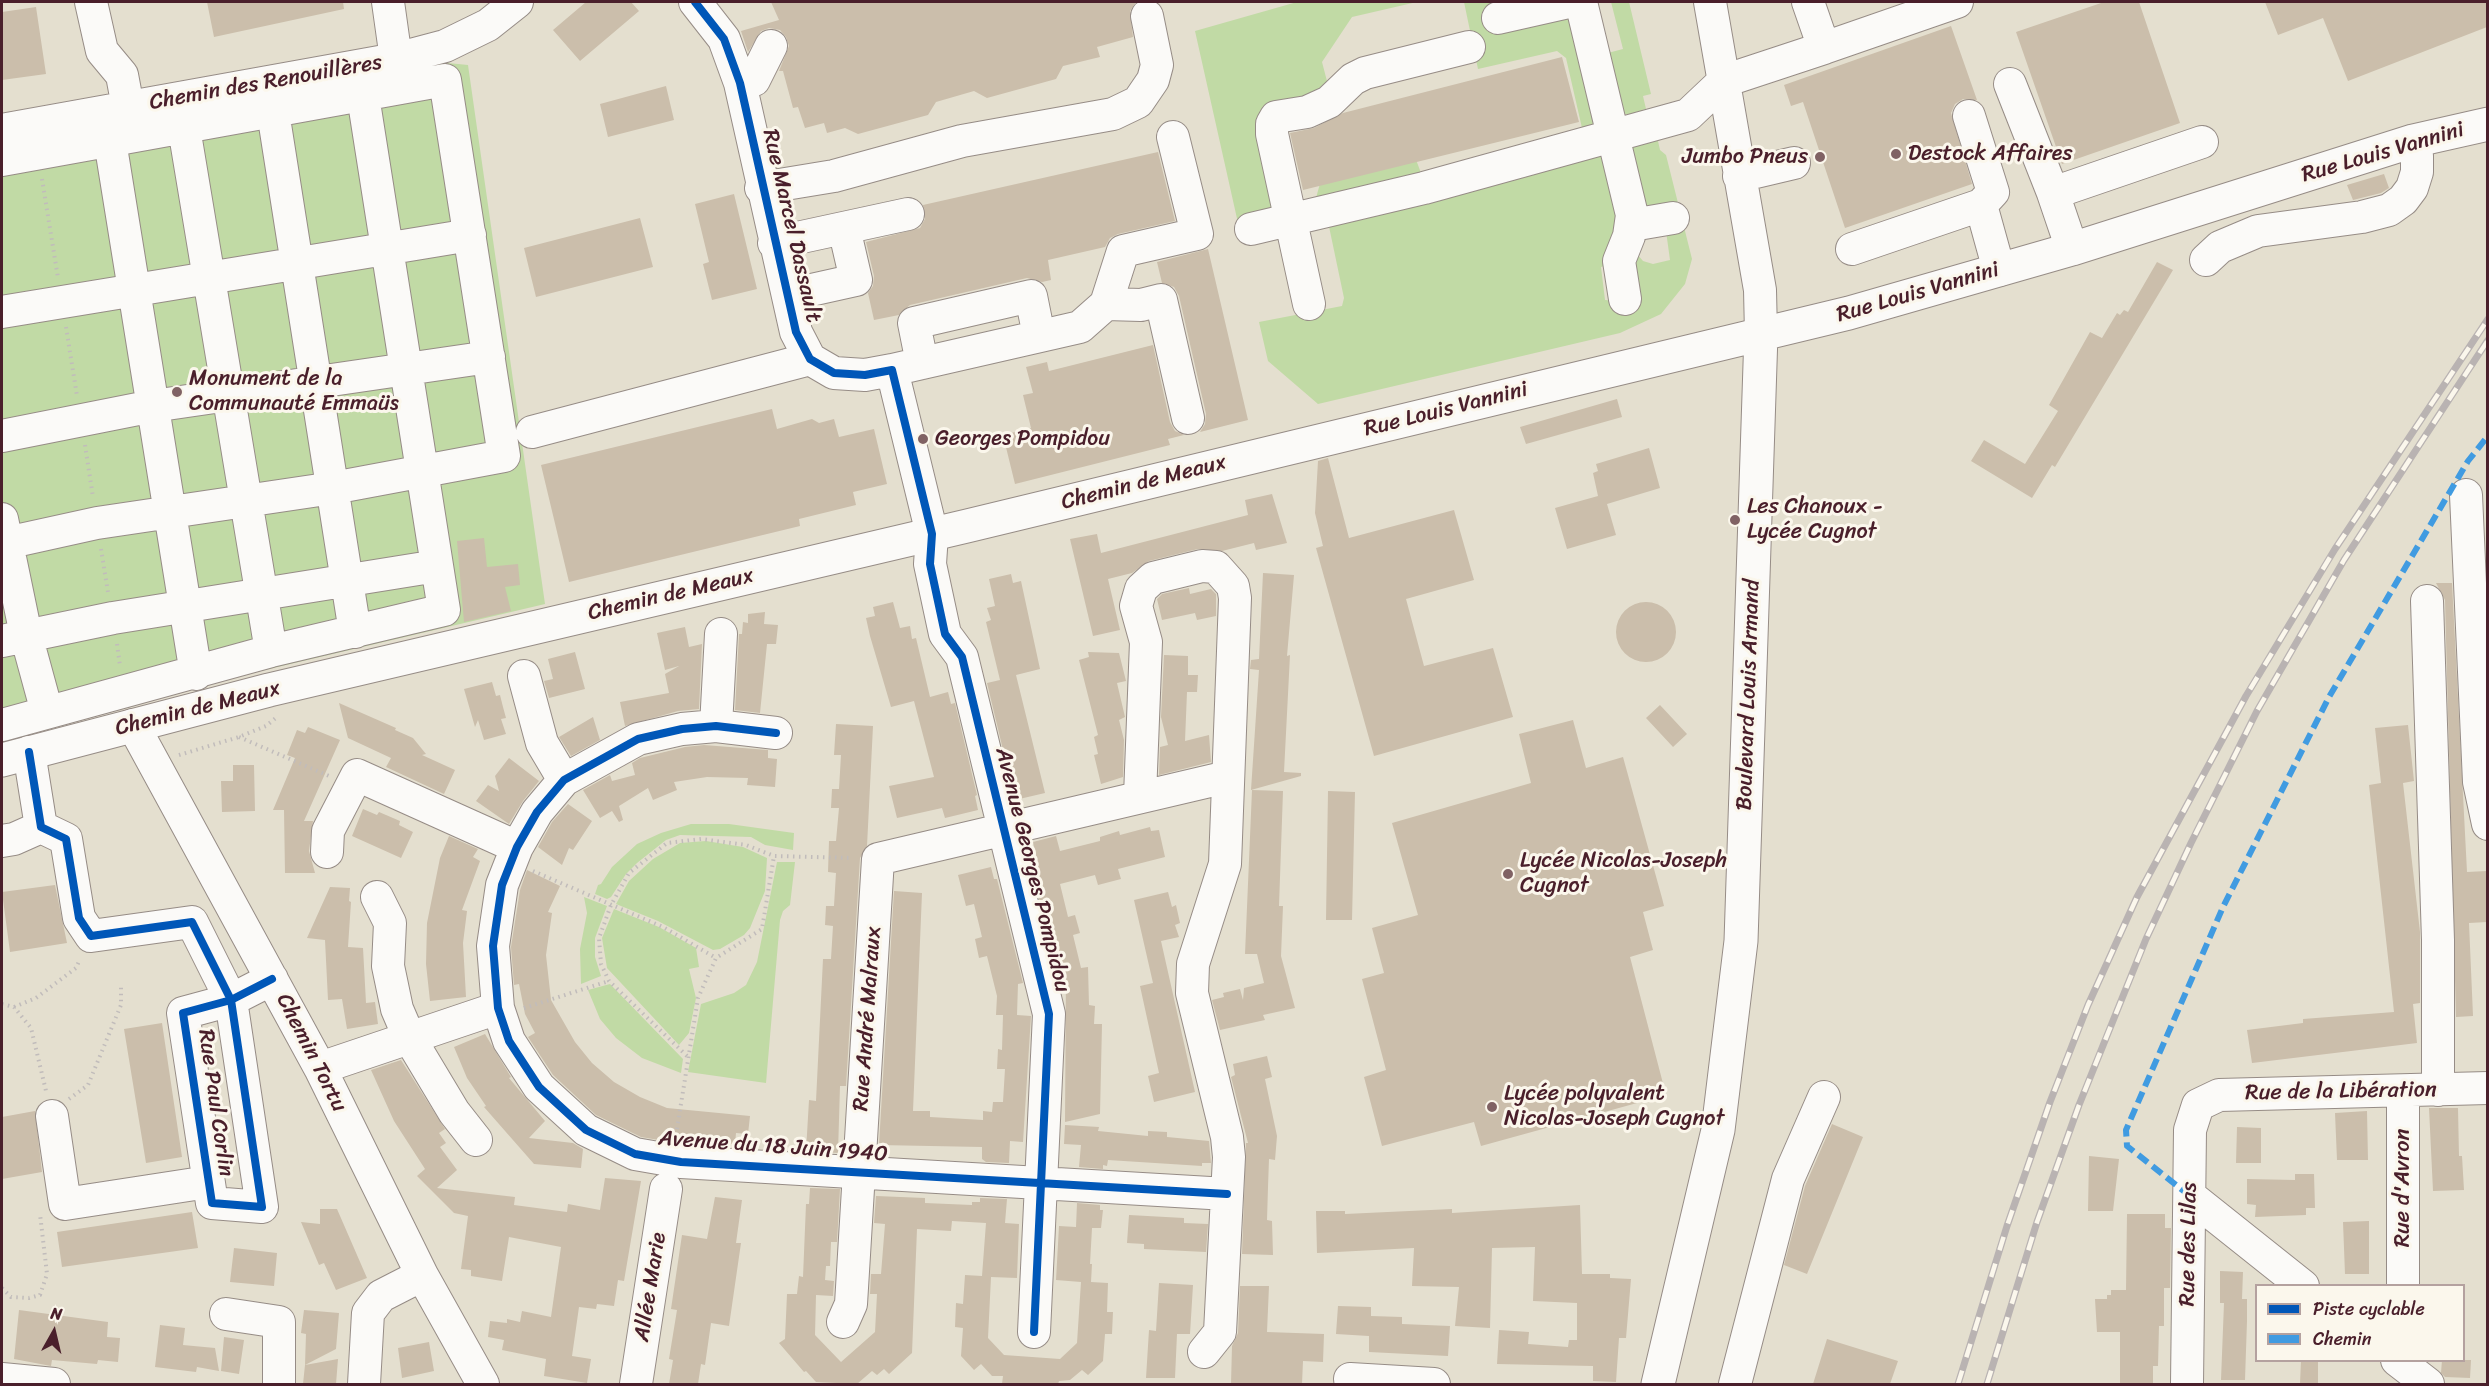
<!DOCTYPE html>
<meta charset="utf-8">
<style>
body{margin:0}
#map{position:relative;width:2489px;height:1386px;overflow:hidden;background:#e4dfcf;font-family:Sriracha,sans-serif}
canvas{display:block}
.frame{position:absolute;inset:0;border:3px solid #4a1f2b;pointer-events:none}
.legend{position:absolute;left:2255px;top:1284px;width:210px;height:78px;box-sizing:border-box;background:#fbf7ec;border:2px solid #b4a19f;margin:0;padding:8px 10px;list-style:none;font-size:18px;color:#4a1f2b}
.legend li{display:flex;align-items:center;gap:12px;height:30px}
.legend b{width:30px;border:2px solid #b4a19f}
.north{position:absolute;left:24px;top:1302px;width:60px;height:60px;-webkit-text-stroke:4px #fbf7ec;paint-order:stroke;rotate:8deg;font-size:16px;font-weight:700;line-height:24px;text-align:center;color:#4a1f2b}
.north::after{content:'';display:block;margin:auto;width:21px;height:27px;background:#4a1f2b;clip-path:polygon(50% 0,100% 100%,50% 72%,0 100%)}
</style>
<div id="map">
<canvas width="2489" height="1386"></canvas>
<div class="frame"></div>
<ul class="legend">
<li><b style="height:8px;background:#0057b8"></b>Piste cyclable</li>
<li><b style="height:8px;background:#409be1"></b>Chemin</li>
</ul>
<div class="north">N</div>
</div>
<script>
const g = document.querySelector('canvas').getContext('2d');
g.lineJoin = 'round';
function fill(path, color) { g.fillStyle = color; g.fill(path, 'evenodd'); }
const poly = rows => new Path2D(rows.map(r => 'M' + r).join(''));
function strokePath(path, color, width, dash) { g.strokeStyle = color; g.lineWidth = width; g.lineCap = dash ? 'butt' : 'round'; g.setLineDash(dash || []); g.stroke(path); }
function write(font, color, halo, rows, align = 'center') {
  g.font = font + ' Sriracha,sans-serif'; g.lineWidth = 6; g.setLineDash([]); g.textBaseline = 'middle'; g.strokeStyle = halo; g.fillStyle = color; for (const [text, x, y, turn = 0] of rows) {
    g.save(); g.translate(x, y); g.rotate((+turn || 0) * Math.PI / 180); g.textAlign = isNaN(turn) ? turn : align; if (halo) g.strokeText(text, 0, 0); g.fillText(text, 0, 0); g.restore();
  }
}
fill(poly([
 [1297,2,1417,2,1352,17,1322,62,1328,85,1299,111,1265,106,1262,112,1283,213,1238,223,1195,31],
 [1464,2,1550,2,1565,7,1602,102,1594,127,1585,132,1582,128,1566,58,1557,51,1478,69],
 [1611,2,1629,2,1651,94,1643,96,1646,109,1642,110,1643,116,1633,117,1616,110,1600,55,1623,49],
 [448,63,468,65,545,604,269,669,2,739,2,144],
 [1656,132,1660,150,1666,155,1692,259,1685,284,1661,314,1620,333,1318,404,1268,361,1259,322,1342,306,1344,298,1327,217,1599,146,1627,205,1614,263,1601,267,1605,300,1618,301,1624,264,1637,254,1643,261,1653,264,1670,260,1666,231,1674,230,1681,233,1677,210,1645,211,1629,147],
 [1412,149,1421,173,1316,198,1324,169],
 [691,824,729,824,794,833,793,850,765,845,751,837,680,835,666,840,637,863,626,874,611,897,607,899,595,894,598,885,601,884,612,867,637,844,661,833],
 [706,841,743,847,767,858,765,891,750,928,744,935,720,949,713,950,658,921,616,904,629,881,653,859,680,843],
 [777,862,795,862,790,905,783,911,780,920,766,1083,688,1072,701,1004,734,993,746,985,757,962],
 [584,897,607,906,595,938,595,957,601,976,581,984,580,949,587,913],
 [614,909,659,927,696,948,699,967,689,969,696,998,689,1033,679,1045,607,968,602,938],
 [610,984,683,1059,681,1073,642,1058,616,1038,600,1019,588,990]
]), '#c1daa5');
fill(poly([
 [207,2,343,2,344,9,214,37],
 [586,2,631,2,639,11,580,61,553,30],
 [771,2,1136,2,1130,11,1133,37,1097,47,1100,57,1063,66,1056,79,987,98,974,91,936,102,928,115,858,134,845,128,827,133,824,123,805,128,798,107,793,108,783,71,779,71,789,46,786,37,780,30,769,28,761,31,748,52,741,31,779,20],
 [2104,2,2139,2,2180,123,2062,164,2016,32],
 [2265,2,2487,2,2487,27,2348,81,2323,18,2278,35],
 [36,7,46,74,2,80,2,12],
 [1951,26,1977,100,1963,99,1955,104,1951,113,1972,184,1845,228,1803,102,1791,106,1784,85],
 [1562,57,1579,122,1303,190,1290,133,1314,128,1343,113],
 [666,86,674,120,608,137,600,104],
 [1158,152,1175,221,1118,234,1110,238,1105,247,1048,260,1051,280,1042,282,1027,278,910,305,899,315,874,320,868,293,873,286,874,276,866,242,920,228,925,219,923,205],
 [2384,174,2389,188,2381,193,2353,200,2347,185],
 [734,194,757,289,712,300,703,264,709,262,695,204],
 [640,218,653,267,536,297,524,248],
 [1208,249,1248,420,1200,432,1205,424,1206,414,1179,296,1174,287,1162,283,1157,262],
 [2157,262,2173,270,2055,467,2052,465,2032,498,1971,461,1984,440,2025,464,2058,411,2049,405,2090,332,2102,338,2117,313,2120,315,2124,310,2128,312],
 [1153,345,1170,422,1175,431,1184,435,1168,439,1170,445,1015,484,1003,435,1031,428,1023,395,1033,393,1026,367,1047,362,1049,371],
 [1617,399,1622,417,1526,444,1520,427],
 [772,409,777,429,812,419,819,423,834,419,839,437,874,429,887,484,853,492,856,505,799,519,800,526,569,582,541,465],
 [1649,448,1660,488,1607,504,1616,535,1567,549,1555,508,1598,496,1593,473,1598,471,1596,464],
 [1328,458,1349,538,1454,510,1474,580,1406,599,1424,666,1493,648,1513,717,1374,756,1316,548,1323,546,1315,513,1318,461],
 [1272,494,1287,543,1256,550,1254,543,1222,551,1198,549,1149,561,1132,573,1108,579,1120,630,1093,636,1070,539,1097,534,1101,553,1248,515,1245,500],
 [484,538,487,567,518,564,520,585,505,587,511,611,464,622,457,541],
 [1263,573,1294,575,1287,656,1290,655,1284,772,1301,773,1301,776,1251,790,1259,670,1250,669,1251,660,1259,659],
 [1011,574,1013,583,1021,581,1040,669,1016,675,1045,793,1015,800,987,683,1000,680,986,622,991,620,987,608,995,606,989,579],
 [2436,583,2452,583,2467,872,2487,871,2487,922,2469,923,2473,1016,2456,1017,2445,600],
 [1189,588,1190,594,1211,589,1216,594,1216,616,1197,620,1195,613,1162,620,1157,599,1162,594],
 '1616 632a30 30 0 1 1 60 0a30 30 0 1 1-60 0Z',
 [893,602,900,628,910,626,912,639,916,638,930,697,948,692,951,704,955,703,977,795,975,796,978,810,945,818,942,808,897,818,889,786,934,777,914,701,891,707,870,636,866,618,875,616,873,607],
 [765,612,764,624,778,625,776,644,767,644,760,713,735,710,739,634,742,634,743,622,748,623,748,614],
 [685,627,689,647,702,644,699,709,678,711,625,726,620,702,669,693,665,674,679,666,665,670,657,633],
 [575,652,585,689,549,698,544,681,553,679,548,659],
 [1088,652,1119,653,1126,681,1117,683,1125,717,1119,720,1124,740,1123,777,1101,784,1094,755,1098,754,1094,737,1098,735,1079,660,1089,657],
 [1164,655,1188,656,1188,675,1198,675,1197,692,1187,692,1185,741,1209,735,1211,762,1159,775,1160,747,1168,745,1161,717],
 [492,682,496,696,500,695,503,707,506,718,501,719,506,734,484,740,478,720,475,727,464,689],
 [339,703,396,728,395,730,413,738,426,754,422,755,455,770,444,794,386,767,391,758,348,738],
 [1660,705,1687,734,1673,747,1646,718],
 [593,717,600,740,571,756,559,737],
 [1573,720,1586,768,1623,757,1662,898,1664,906,1643,912,1653,950,1630,957,1666,1095,1481,1146,1474,1122,1382,1146,1364,1077,1386,1070,1362,979,1384,973,1372,928,1418,915,1392,823,1531,783,1519,734],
 [836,724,873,726,867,846,860,858,846,1086,840,1086,838,1153,806,1151,809,1100,816,1101,823,959,831,959,833,926,825,925,826,906,834,906,836,873,828,872,829,841,836,841,839,808,831,808,832,789,839,789,841,755,834,755],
 [2408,725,2414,781,2403,783,2420,932,2420,1003,2413,1004,2417,1043,2252,1063,2247,1030,2303,1023,2303,1019,2394,1012,2369,785,2381,783,2375,728],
 [308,727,340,740,304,821,313,821,309,851,315,873,285,873,284,810,273,810,295,758,287,755,297,730,305,733],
 [704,745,768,750,768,758,777,759,775,787,747,785,748,778,707,777,674,782,677,790,653,800,648,788,619,806,623,820,619,822,612,811,600,818,583,790,610,775,612,781,635,775,632,763,640,758,685,747],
 [509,758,539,781,523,801,509,824,476,801,488,785,499,791,495,776],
 [233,765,254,765,255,811,222,812,221,781,233,781],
 [1252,790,1283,791,1279,906,1283,906,1281,956,1295,1008,1263,1015,1265,1020,1220,1030,1212,1000,1224,997,1223,993,1240,989,1243,1000,1244,988,1264,983,1257,954,1245,954],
 [1328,791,1355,792,1352,920,1326,920],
 [568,804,592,821,573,850,569,848,562,865,538,847,552,822],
 [363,809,377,815,379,812,400,821,399,825,413,832,401,858,352,836],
 [1150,827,1151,831,1159,830,1165,857,1118,869,1121,879,1098,885,1095,875,1060,884,1068,917,1075,915,1080,933,1073,935,1081,968,1088,967,1089,1005,1095,1006,1094,1024,1102,1024,1100,1114,1065,1122,1066,973,1058,975,1029,858,1036,856,1033,842,1056,836,1060,851,1100,841,1100,837,1119,831,1120,835],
 [449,836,478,849,473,857,480,861,462,910,467,911,463,943,466,997,430,1001,426,964,427,923,440,858],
 [991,867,994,879,997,879,1023,983,1018,984,1017,1015,1031,1016,1023,1142,1010,1141,1009,1163,986,1162,982,1159,982,1147,879,1145,894,891,922,893,913,1111,930,1111,930,1117,983,1120,983,1111,992,1112,993,1102,1003,1102,1005,1069,997,1069,998,1049,1002,1050,1003,1015,996,1015,997,996,987,956,979,958,975,939,982,937,974,904,966,906,958,875],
 [527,870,560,886,548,912,552,913,546,955,551,1000,575,1042,592,1063,614,1082,640,1097,667,1108,750,1116,748,1134,736,1133,735,1144,723,1143,722,1146,683,1144,641,1137,596,1115,553,1075,528,1037,535,1033,525,1014,519,984,514,985,511,947,520,890],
 [55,885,67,943,10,952,2,892],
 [330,887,350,888,349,901,351,902,348,947,363,948,366,1003,375,1002,378,1024,347,1029,342,999,328,1000,325,940,307,938],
 [1168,892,1172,907,1176,905,1180,923,1175,925,1179,937,1161,941,1195,1092,1154,1102,1148,1076,1159,1073,1140,986,1153,983,1134,900],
 [162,1023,182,1157,146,1163,124,1029],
 [485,1034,511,1077,509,1078,545,1121,529,1138,573,1143,583,1149,581,1168,534,1164,484,1107,486,1106,467,1078,454,1047],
 [1267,1056,1272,1077,1265,1079,1277,1136,1275,1160,1269,1159,1268,1187,1267,1220,1272,1221,1273,1255,1242,1254,1246,1143,1248,1143,1231,1077,1235,1075,1233,1064],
 [401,1060,445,1129,439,1133,446,1143,440,1147,457,1170,437,1188,515,1197,514,1205,567,1212,568,1204,600,1210,605,1178,641,1181,624,1281,618,1280,614,1306,597,1304,596,1309,579,1307,572,1356,591,1359,587,1383,544,1376,546,1359,502,1350,504,1340,488,1337,490,1321,507,1323,507,1319,520,1322,522,1311,551,1317,561,1247,509,1237,502,1281,471,1276,471,1270,461,1269,468,1216,454,1213,417,1176,425,1169,394,1121,371,1070],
 [2429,1108,2458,1108,2459,1156,2462,1156,2464,1190,2433,1191],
 [35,1111,42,1172,2,1179,2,1117],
 [2367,1111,2368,1160,2337,1160,2335,1113],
 [1832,1124,1863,1137,1807,1274,1784,1265,1805,1186],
 [1065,1125,1099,1127,1098,1131,1148,1136,1148,1131,1167,1132,1167,1137,1209,1141,1211,1163,1202,1163,1202,1166,1108,1160,1107,1166,1103,1165,1103,1169,1079,1167,1081,1145,1064,1144],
 [2237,1127,2261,1128,2261,1163,2236,1163],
 [2089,1156,2119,1159,2113,1211,2088,1211],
 [2295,1174,2314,1174,2315,1208,2306,1208,2306,1215,2255,1217,2256,1205,2247,1204,2247,1179,2295,1180],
 [810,1188,840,1189,837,1242,831,1242,830,1266,826,1266,825,1280,834,1281,833,1296,816,1295,815,1335,841,1362,875,1332,877,1294,870,1294,871,1274,881,1274,885,1224,874,1223,876,1196,925,1198,925,1203,972,1205,972,1202,980,1202,980,1198,1007,1199,1005,1223,1019,1224,1017,1278,991,1277,988,1338,1004,1355,1060,1359,1077,1343,1081,1282,1056,1280,1059,1226,1076,1227,1077,1203,1100,1205,1100,1210,1103,1210,1101,1228,1092,1228,1090,1264,1092,1264,1091,1282,1108,1283,1107,1312,1113,1312,1112,1334,1105,1334,1103,1361,1088,1375,1082,1370,1070,1380,1059,1381,1058,1384,1002,1384,1003,1376,992,1376,981,1364,974,1370,961,1356,963,1328,955,1327,956,1303,963,1304,965,1275,982,1276,986,1223,952,1221,951,1231,917,1229,912,1353,889,1374,884,1369,877,1375,872,1371,857,1384,816,1382,806,1371,804,1372,779,1343,785,1339,787,1294,797,1294,799,1276,803,1277,806,1204,809,1204],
 [715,1197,742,1200,736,1243,741,1243,729,1326,711,1323,705,1365,701,1364,698,1384,669,1384,673,1360,669,1359,677,1310,671,1309,682,1235,707,1239],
 [1580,1205,1582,1274,1610,1274,1610,1278,1631,1279,1626,1338,1619,1338,1616,1382,1593,1381,1593,1366,1497,1364,1499,1330,1529,1332,1528,1344,1568,1347,1569,1340,1577,1340,1577,1303,1533,1301,1535,1247,1492,1248,1490,1328,1455,1326,1459,1287,1412,1286,1414,1248,1317,1253,1316,1211,1345,1211,1345,1214,1452,1209,1452,1213],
 [320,1209,337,1209,367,1278,336,1290,324,1263,319,1265,301,1222,320,1224],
 [192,1212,198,1248,62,1267,57,1232],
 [2127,1214,2165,1214,2165,1228,2171,1228,2170,1288,2164,1288,2164,1326,2159,1326,2158,1366,2153,1366,2153,1384,2120,1384,2120,1332,2097,1332,2095,1299,2107,1299,2107,1295,2111,1295,2111,1290,2126,1290],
 [1129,1215,1184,1218,1184,1223,1208,1224,1206,1252,1144,1249,1144,1244,1127,1243],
 [2369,1221,2369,1274,2345,1274,2343,1222],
 [234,1248,277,1253,274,1286,230,1282],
 [2220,1271,2243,1272,2242,1299,2247,1299,2247,1321,2245,1380,2221,1380,2224,1303,2220,1303],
 [1159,1283,1193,1285,1190,1334,1177,1334,1175,1378,1146,1378,1149,1330,1156,1331],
 [1240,1286,1269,1286,1267,1332,1324,1334,1323,1362,1303,1361,1302,1384,1231,1384,1232,1346,1238,1333],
 [1338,1306,1371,1307,1371,1316,1402,1317,1402,1324,1450,1326,1448,1356,1369,1352,1369,1336,1336,1334],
 [19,1310,108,1322,107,1337,120,1338,118,1362,98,1360,97,1364,52,1360,51,1366,14,1359],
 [304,1310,339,1313,336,1349,305,1365,306,1334,301,1333],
 [160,1325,185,1328,183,1345,215,1348,219,1371,197,1367,196,1372,155,1367],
 [224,1337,244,1340,239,1374,221,1371],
 [1827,1339,1898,1361,1890,1384,1813,1384],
 [429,1342,434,1371,402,1378,398,1348],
 [338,1359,336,1384,303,1384,305,1365],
 [2301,1360,2318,1360,2318,1384,2300,1384],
 [2442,1360,2471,1360,2470,1378,2445,1377,2441,1373]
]), '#cbbeab');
const minor = poly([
 [91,2,102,51,122,75,128,107],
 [388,2,396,59],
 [695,2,724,39,740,83,796,332,810,359,834,373,865,375,892,370,932,534,930,564,945,634,962,657,1049,1014,1034,1332],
 [1581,2,1632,215,1629,236,1619,261,1625,299],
 [1710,2,1760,290,1761,334],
 [1808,2,1824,48,1957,2],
 [1498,18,1569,2],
 [740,83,754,80,771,46],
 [2010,84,2053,193,2072,249],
 [273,112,355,632],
 [184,128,271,651],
 [2,130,396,59,445,46,488,25,517,2],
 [110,141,196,674],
 [2,160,445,80,504,456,333,488,97,523,2,544],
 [1739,176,1794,163],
 [761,188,834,176,962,141,1113,114,1138,102,1153,80,1157,65,1147,16],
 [2053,193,2202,142],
 [1981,205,1999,270],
 [1632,225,1673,218],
 [1251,229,1424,188,1688,115,1724,81,1824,48],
 [774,243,908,214],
 [1852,249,1981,205,1993,192,1969,116],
 [2206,260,2220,247,2258,231,2362,217,2389,210,2403,200,2412,188,2417,172,2417,156,2413,141],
 [811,290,856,280,844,228],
 [1106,304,1123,251,1197,234,1173,137],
 [1106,304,1141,305,1161,300,1188,418],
 [1309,304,1272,134,1272,124,1276,117,1307,112,1329,102,1353,79,1365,73,1469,47],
 [2,312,470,235],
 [922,363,914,323,1031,296,1039,336],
 [892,370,1080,327,1106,304],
 [532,432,810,359],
 [2,436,153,406,489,357],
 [2466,495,2479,782,2488,824],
 [2,519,26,635,47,712],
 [2427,601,2438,940,2438,1090],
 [2,641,113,618,437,566],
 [524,676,542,743,564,780],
 [2,725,271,651,444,610,363,96],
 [133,725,320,1068,422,1275,483,1384],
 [716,726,721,634],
 [776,733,716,726,682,729,638,739,564,780,537,812,517,847,502,885,493,946,498,1008,509,1041,539,1087,586,1130,635,1154,681,1162,1227,1194],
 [29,752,41,827,66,839,79,918,91,936,192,922,231,1000,262,1207,212,1203,183,1013,231,1000,272,979],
 [1140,796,1146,642,1136,606,1141,589,1153,578,1202,566,1216,567,1233,586,1235,598,1225,864,1193,964,1192,993,1227,1137,1229,1157,1220,1332,1204,1352],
 [2,841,14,839,41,827],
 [327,852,328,831,357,775,517,847],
 [377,897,390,923,388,966,397,1009,409,1037,454,1112,476,1140],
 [320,1068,498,1008],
 [52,1116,65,1204,208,1182],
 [2190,1196,2303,1286],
 [2403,1286,2403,1091],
 [226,1314,279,1322,279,1384],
 [843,1322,851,1304,878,859,1227,777],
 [2397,1360,2428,1384],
 [2,1379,54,1384],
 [1350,1379,1434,1384],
 [364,1384,368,1313,381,1296,422,1275],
 [636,1384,666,1189],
 [1735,1384,1788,1179,1824,1097],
 [2187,1384,2190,1130,2198,1105,2219,1095,2488,1088]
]);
const major = poly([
 [2,760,269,690,967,526,1849,313,2072,249,2413,141,2488,124],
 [1658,1384,1718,1130,1741,941,1761,334]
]);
strokePath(minor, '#968c86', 34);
strokePath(major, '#968c86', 35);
strokePath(poly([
 [42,179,58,278],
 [66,327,77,396],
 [85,445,93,497],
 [101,549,108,592],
 [117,644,120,666],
 [239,737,329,776],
 [179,755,239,737,266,726,277,717],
 [533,871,663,927,716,958],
 [2,1004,14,1007,31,1028,46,1091],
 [14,1007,36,998,76,968,80,959],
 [524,1008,609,981],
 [687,1056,609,981,601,964,599,938,611,905,629,873,667,843,701,839,746,845,774,856,852,858],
 [69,1099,88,1085,121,1005,121,987],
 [676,1135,698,998,716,958,762,929,774,856],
 [2,1288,11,1297,29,1298,40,1295,47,1274,40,1214]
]), '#c1bcbb', 4, [1.5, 4.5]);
strokePath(minor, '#fbfaf8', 32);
strokePath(major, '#fbfaf8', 33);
const rail = poly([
 [1958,1384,2007,1226,2050,1102,2088,1005,2137,897,2246,696,2335,549,2488,319],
 [1987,1384,2037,1222,2079,1105,2146,939,2191,843,2257,711,2344,560,2488,340]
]);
strokePath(rail, '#b9b3b2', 7);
strokePath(rail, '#fbf7ec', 4.5, [14]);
strokePath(poly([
 [2190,1196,2127,1146,2126,1130,2223,907,2329,697,2468,461,2488,436]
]), '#409be1', 6, [12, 6]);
strokePath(poly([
 [695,2,724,39,740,83,796,332,810,359,834,373,865,375,892,370,932,534,930,564,945,634,962,657,1049,1014,1034,1332],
 [776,733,716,726,682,729,638,739,564,780,537,812,517,847,502,885,493,946,498,1008,509,1041,539,1087,586,1130,635,1154,681,1162,1227,1194],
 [29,752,41,827,66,839,79,918,91,936,192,922,231,1000,262,1207,212,1203,183,1013,231,1000,272,979]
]), '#0057b8', 8);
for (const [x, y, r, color] of [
 [1896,154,6,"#806264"],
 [1820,157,6,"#806264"],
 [177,392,6,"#806264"],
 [923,439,6,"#806264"],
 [1735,520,6,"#806264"],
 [1508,874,6,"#806264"],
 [1492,1107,6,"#806264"]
]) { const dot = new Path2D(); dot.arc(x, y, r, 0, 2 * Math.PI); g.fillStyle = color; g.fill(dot); strokePath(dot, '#fbf7ec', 2); }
write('22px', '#4a1f2b', '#fbf7ec', [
 ["Chemin des Renouillères",266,83,-10],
 ["Rue Louis Vannini",2383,153,-16],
 ["Rue Marcel Dassault",791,226,77],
 ["Rue Louis Vannini",1918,293,-16],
 ["Rue Louis Vannini",1446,410,-14],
 ["Chemin de Meaux",1144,483,-14],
 ["Chemin de Meaux",671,595,-13],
 ["Boulevard Louis Armand",1749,695,-88],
 ["Chemin de Meaux",198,709,-14],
 ["Avenue Georges Pompidou",1032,870,76],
 ["Rue André Malraux",868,1019,-86],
 ["Chemin Tortu",311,1053,63],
 ["Rue de la Libération",2341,1092,-1],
 ["Rue Paul Corlin",215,1103,82],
 ["Avenue du 18 Juin 1940",773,1147,4],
 ["Rue d'Avron",2403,1188,-90],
 ["Rue des Lilas",2189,1244,-89],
 ["Allée Marie",651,1287,-81]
]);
write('22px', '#4a1f2b', '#fbf7ec', [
 ["Destock Affaires",1908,154],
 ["Jumbo Pneus",1808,157,"right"],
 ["Monument de la",189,379],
 ["Communauté Emmaüs",189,404],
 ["Georges Pompidou",935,439],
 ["Les Chanoux -",1747,507],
 ["Lycée Cugnot",1747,532],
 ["Lycée Nicolas-Joseph",1520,861],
 ["Cugnot",1520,886],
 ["Lycée polyvalent",1504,1094],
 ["Nicolas-Joseph Cugnot",1504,1119]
], 'left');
</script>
